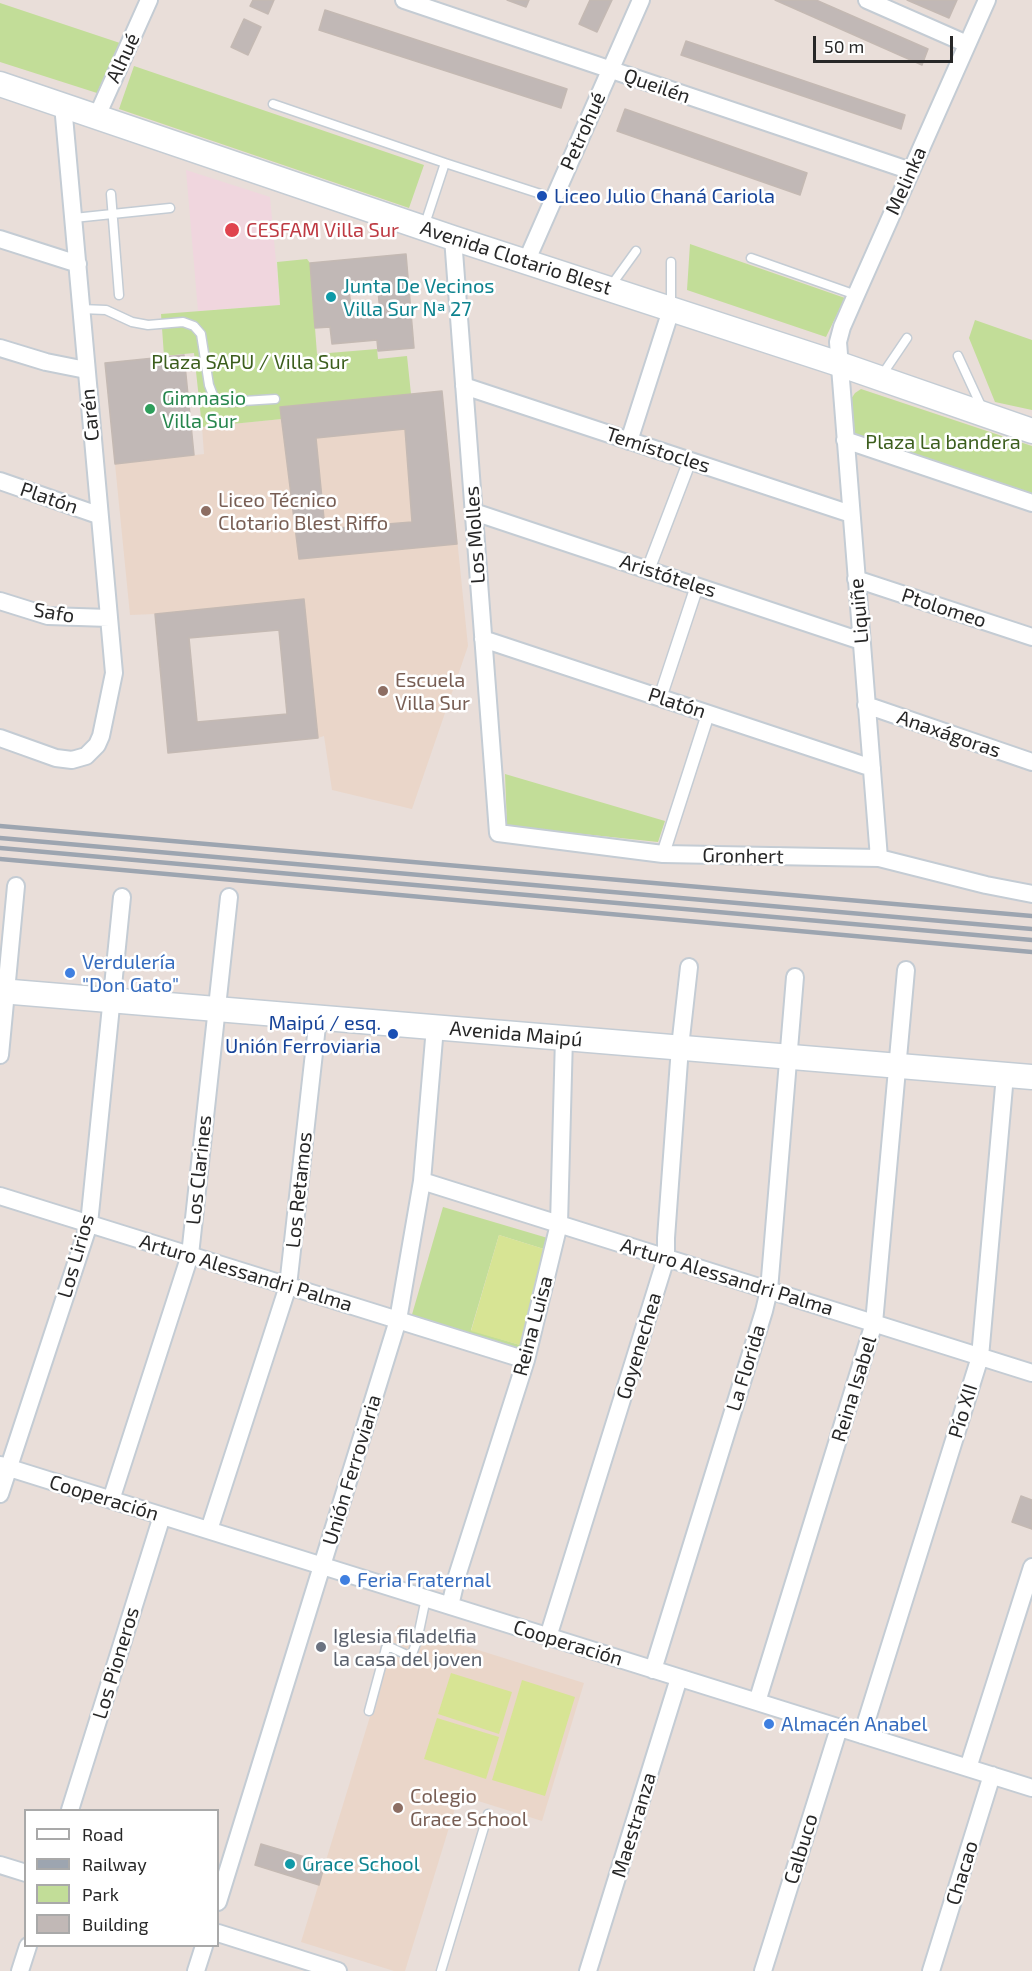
<!DOCTYPE html>
<meta charset="utf-8">
<style>
body{margin:0}
#map{position:relative;width:1032px;height:1971px;overflow:hidden;background:#e9ded9;font-family:"Exo 2",sans-serif}
canvas{display:block}
.legend{position:absolute;left:24px;top:1809px;width:195px;height:138px;box-sizing:border-box;background:#fff;border:2px solid #a9a9a9;margin:0;padding:8px 10px;list-style:none;font-size:18px;color:#272727}
.legend li{display:flex;align-items:center;gap:12px;height:30px}
.legend b{width:30px;border:2px solid #a9a9a9}
.scale{position:absolute;left:813px;top:36px;width:140px;height:27px;box-sizing:border-box;border:3px solid #272727;border-top:0;padding-left:8px;font-size:18px;line-height:21px;white-space:nowrap;color:#272727;-webkit-text-stroke:4px #fff;paint-order:stroke}
</style>
<div id="map">
<canvas width="1032" height="1971"></canvas>
<ul class="legend">
<li><b style="height:8px;background:#fff"></b>Road</li>
<li><b style="height:8px;background:#9da5b0"></b>Railway</li>
<li><b style="height:16px;background:#c2dd98"></b>Park</li>
<li><b style="height:16px;background:#c1b8b6"></b>Building</li>
</ul>
<div class="scale">50 m</div>
</div>
<script>
const g = document.querySelector('canvas').getContext('2d');
g.lineJoin = 'round';
function fill(path, color) { g.fillStyle = color; g.fill(path, 'evenodd'); }
const poly = rows => new Path2D(rows.map(r => 'M' + r).join(''));
function strokePath(path, color, width, dash) { g.strokeStyle = color; g.lineWidth = width; g.lineCap = dash ? 'butt' : 'round'; g.setLineDash(dash || []); g.stroke(path); }
function write(font, color, halo, rows, align = 'center') {
  g.font = font + ' "Exo 2",sans-serif'; g.lineWidth = 5; g.setLineDash([]); g.textBaseline = 'middle'; g.strokeStyle = halo; g.fillStyle = color; for (const [text, x, y, turn = 0] of rows) {
    g.save(); g.translate(x, y); g.rotate((+turn || 0) * Math.PI / 180); g.textAlign = isNaN(turn) ? turn : align; if (halo) g.strokeText(text, 0, 0); g.fillText(text, 0, 0); g.restore();
  }
}
fill(poly([
 [442,391,468,646,412,809,332,790,324,736,318,738,304,599,155,614,130,615,115,464,204,454,202,427,281,419,280,407],
 [398,1625,584,1683,542,1821,459,1795,405,1971,394,1971,301,1942]
]), '#ead6c9');
fill(poly([
 [186,170,270,197,280,305,198,311]
]), '#f0d6de');
fill(poly([
 [0,3,120,43,97,93,0,62],
 [134,66,424,165,409,208,119,109],
 [690,244,845,298,826,337,687,290],
 [307,259,310,263,317,354,377,349,378,359,407,356,411,394,280,408,282,419,202,427,194,353,164,356,161,314,280,305,277,262],
 [975,320,1032,340,1032,410,995,402,969,338],
 [861,389,1032,446,1032,498,854,439,851,399,855,393],
 [505,774,665,821,658,842,507,826],
 [443,1207,551,1239,547,1250,499,1235,471,1330,520,1345,518,1349,411,1318]
]), '#c2dd98');
fill(poly([
 [499,1235,547,1250,520,1345,471,1331],
 [451,1673,512,1692,499,1734,438,1714],
 [522,1680,575,1697,545,1796,492,1780],
 [437,1718,499,1737,486,1779,424,1759]
]), '#d7e494');
const building = poly([
 [253,0,274,0,268,14,250,6,253,0],
 [507,0,529,0,526,7,507,0],
 [590,0,612,0,597,32,579,24,590,0],
 [775,0,816,0,928,49,922,65,775,0],
 [907,0,957,0,949,18,907,0],
 [325,10,567,89,561,108,319,30,325,10],
 [244,19,261,27,248,55,231,47,244,19],
 [686,41,905,115,901,129,681,55,686,41],
 [625,109,807,173,800,195,617,131,625,109],
 [406,254,414,348,378,351,377,340,332,344,330,327,315,328,310,263,406,254],
 [377,280,380,312,352,314,348,283,377,280],
 [184,355,194,455,115,464,105,363,184,355],
 [442,391,457,544,299,559,280,407,442,391],
 [405,429,412,522,325,529,316,438,405,429],
 [304,599,318,738,168,753,155,614,304,599],
 [279,630,287,714,197,722,189,638,279,630],
 [1021,1496,1032,1500,1032,1529,1012,1522,1021,1496],
 [261,1844,325,1863,319,1885,255,1865,261,1844]
]);
fill(building, '#c1b8b6');
strokePath(building, '#c4b9b3', 1.5);
const service = poly([
 [273,104,445,163,424,227],
 [445,163,553,198],
 [111,194,119,295],
 [74,218,170,208],
 [751,258,856,295],
 [671,262,671,306],
 [610,287,636,251],
 [81,309,106,310,132,322,148,325,183,322,194,326,201,334,209,385,214,398,227,402,275,399],
 [958,356,982,408],
 [882,375,907,338],
 [369,1711,386,1648,392,1648,407,1655,412,1654,417,1641,426,1598],
 [441,1971,488,1814]
]);
const pedestrian = poly([
 [648,570,690,460],
 [660,698,697,586],
 [663,854,708,714]
]);
const minor = poly([
 [404,0,911,171],
 [867,0,967,44],
 [97,116,149,0],
 [453,238,498,833,663,854,879,858,986,885,1032,894],
 [0,239,78,264],
 [526,262,641,0],
 [0,348,46,362,86,370],
 [464,386,851,514],
 [845,440,1032,503],
 [629,441,671,310],
 [0,481,98,515],
 [474,512,861,641],
 [856,579,1032,637],
 [0,601,48,616,109,618],
 [483,639,872,768],
 [866,705,1032,762],
 [0,738,56,758,72,760,86,756,97,745,101,736,114,673,63,105],
 [879,858,838,342,842,327,856,295,987,0],
 [0,1055,16,886],
 [422,1181,1032,1373],
 [0,1196,526,1360],
 [0,1465,1032,1788],
 [0,1494,89,1224,122,897],
 [111,1500,190,1255,229,897],
 [209,1530,288,1286,318,1017],
 [450,1606,457,1576,526,1360,559,1224,564,1037],
 [548,1637,666,1258,666,1238,680,1047,689,967],
 [653,1670,764,1311,769,1290,795,977],
 [757,1702,874,1323,906,970],
 [862,1735,980,1357,1005,1075],
 [968,1768,1032,1567],
 [70,1810,162,1516],
 [0,1865,26,1873],
 [218,1902,398,1320,422,1181,435,1027],
 [218,1933,338,1971],
 [20,1971,28,1946],
 [196,1971,204,1946],
 [588,1971,679,1678],
 [763,1971,839,1728],
 [931,1971,992,1775]
]);
const secondary = poly([
 [0,84,453,238,839,364,1032,431],
 [0,991,1032,1077]
]);
strokePath(service, '#c4ccd4', 11);
strokePath(pedestrian, '#c4ccd4', 15);
strokePath(minor, '#c4ccd4', 20);
strokePath(secondary, '#c4ccd4', 27);
strokePath(service, '#fff', 8);
strokePath(pedestrian, '#fff', 12);
strokePath(minor, '#fff', 16);
strokePath(secondary, '#fff', 24);
strokePath(poly([
 [0,826,1032,916],
 [0,838,1032,929],
 [0,848,1032,940],
 [0,859,1032,952]
]), '#9da5b0', 4.5);
for (const [x, y, r, color] of [
 [542,196,6,"#1a4fb4"],
 [232,230,8,"#e0444e"],
 [331,297,6,"#0f9aa8"],
 [150,409,6,"#2e9e5b"],
 [206,511,6,"#8d6e63"],
 [383,691,6,"#8d6e63"],
 [70,973,6,"#3f7fe0"],
 [393,1034,6,"#1a4fb4"],
 [345,1580,6,"#3f7fe0"],
 [321,1647,6,"#6b7280"],
 [769,1724,6,"#3f7fe0"],
 [398,1808,6,"#8d6e63"],
 [290,1864,6,"#0f9aa8"]
]) { const dot = new Path2D(); dot.arc(x, y, r, 0, 2 * Math.PI); g.fillStyle = color; g.fill(dot); strokePath(dot, '#fff', 2); }
write('20px', '#272727', '#fff', [
 ["Alhué",123,58,-65],
 ["Queilén",657,86,19],
 ["Petrohué",583,131,-66],
 ["Melinka",906,181,-66],
 ["Avenida Clotario Blest",516,258,18],
 ["Carén",90,415,-95],
 ["Temístocles",658,450,18],
 ["Platón",49,498,19],
 ["Los Molles",475,535,-94],
 ["Aristóteles",668,576,18],
 ["Ptolomeo",944,608,18],
 ["Liquiñe",859,611,-95],
 ["Safo",54,613,9],
 ["Platón",677,703,18],
 ["Anaxágoras",949,734,19],
 ["Gronhert",743,856,1],
 ["Avenida Maipú",516,1034,5],
 ["Los Clarines",199,1170,-84],
 ["Los Retamos",299,1190,-84],
 ["Los Lirios",76,1256,-74],
 ["Arturo Alessandri Palma",246,1273,17],
 ["Arturo Alessandri Palma",727,1277,17],
 ["Reina Luisa",533,1326,-75],
 ["Goyenechea",639,1346,-73],
 ["La Florida",746,1368,-73],
 ["Reina Isabel",854,1389,-73],
 ["Pío XII",963,1411,-73],
 ["Unión Ferroviaria",352,1470,-73],
 ["Cooperación",104,1498,17],
 ["Cooperación",568,1643,17],
 ["Los Pioneros",116,1663,-73],
 ["Maestranza",634,1825,-73],
 ["Calbuco",801,1849,-73],
 ["Chacao",962,1873,-73]
]);
write('20px', '#164399', '#fff', [
 ["Liceo Julio Chaná Cariola",554,196],
 ["Maipú / esq.",381,1023,"right"],
 ["Unión Ferroviaria",381,1046,"right"]
], 'left');
write('20px', '#be3a42', '#fff', [
 ["CESFAM Villa Sur",246,230]
], 'left');
write('20px', '#0d838f', '#fff', [
 ["Junta De Vecinos",343,286],
 ["Villa Sur Nª 27",343,309],
 ["Grace School",302,1864]
], 'left');
write('20px', '#3c5e1d', '#fff', [
 ["Plaza SAPU / Villa Sur",250,362],
 ["Plaza La bandera",943,442]
]);
write('20px', '#27864d', '#fff', [
 ["Gimnasio",162,398],
 ["Villa Sur",162,421]
], 'left');
write('20px', '#785e54', '#fff', [
 ["Liceo Técnico",218,500],
 ["Clotario Blest Riffo",218,523],
 ["Escuela",395,680],
 ["Villa Sur",395,703],
 ["Colegio",410,1796],
 ["Grace School",410,1819]
], 'left');
write('20px', '#366cbe', '#fff', [
 ["Verdulería",82,962],
 ["\"Don Gato\"",82,985],
 ["Feria Fraternal",357,1580],
 ["Almacén Anabel",781,1724]
], 'left');
write('20px', '#5b616d', '#fff', [
 ["Iglesia filadelfia",333,1636],
 ["la casa del joven",333,1659]
], 'left');
</script>
